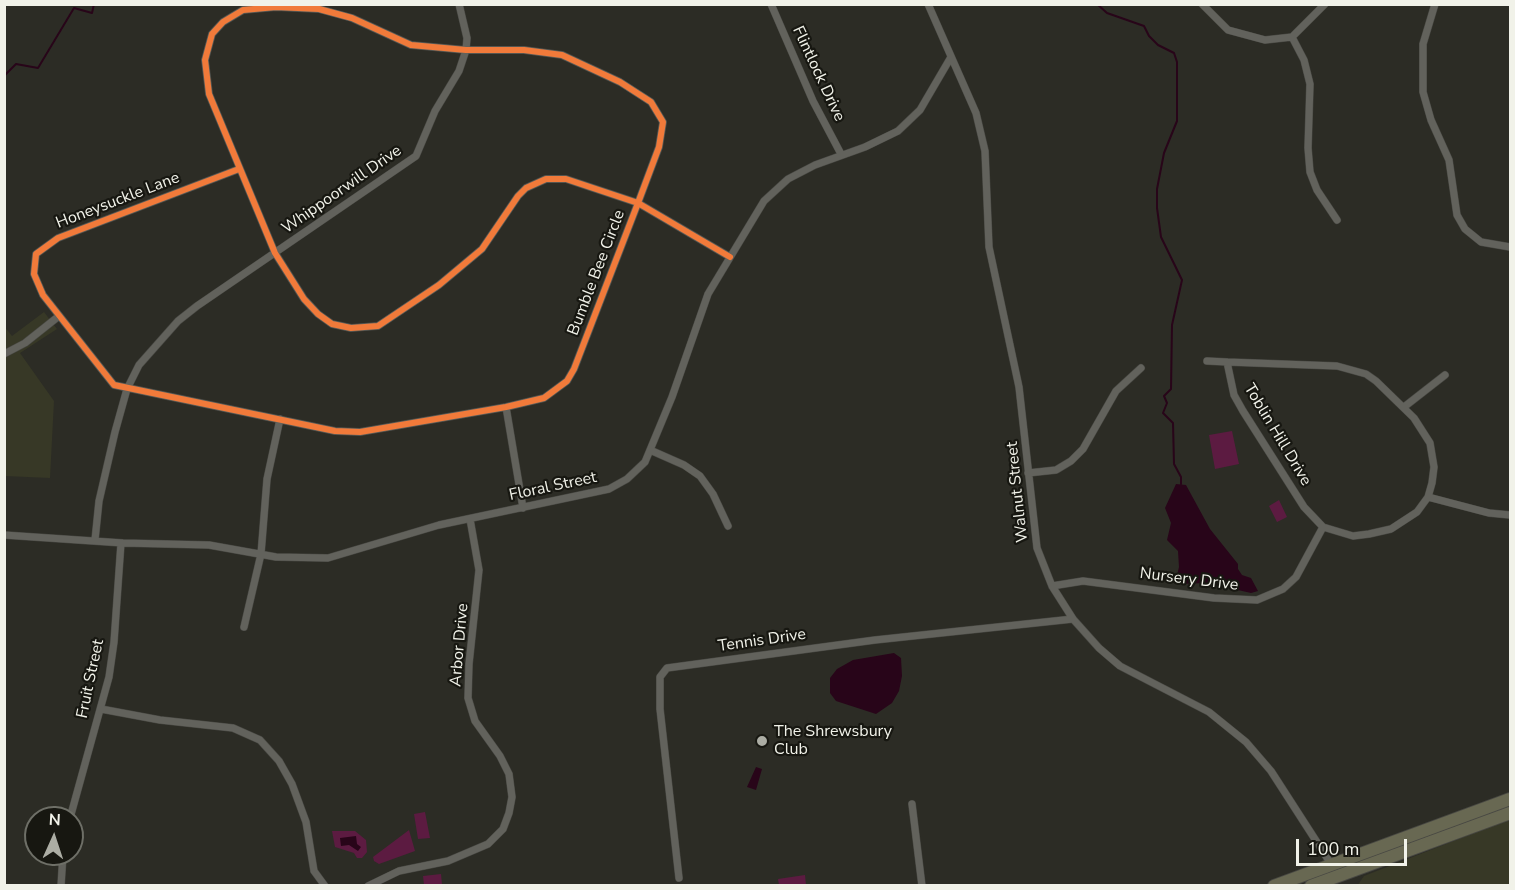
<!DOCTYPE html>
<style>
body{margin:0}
#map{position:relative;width:1515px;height:890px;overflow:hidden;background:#2c2c25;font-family:"Nunito Sans",sans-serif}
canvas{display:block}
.frame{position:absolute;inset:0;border:6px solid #f1f2e9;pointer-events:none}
.north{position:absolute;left:24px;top:806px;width:60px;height:60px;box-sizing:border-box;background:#171711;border:2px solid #6e6f67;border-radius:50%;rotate:3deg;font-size:16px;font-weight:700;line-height:24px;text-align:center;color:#f1f2e9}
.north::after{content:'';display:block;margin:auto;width:21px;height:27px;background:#acada4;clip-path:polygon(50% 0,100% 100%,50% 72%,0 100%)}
.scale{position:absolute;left:1296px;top:839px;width:111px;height:27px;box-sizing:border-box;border:3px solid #f1f2e9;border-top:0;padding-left:8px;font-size:18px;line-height:21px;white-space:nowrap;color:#f1f2e9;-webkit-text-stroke:4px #171711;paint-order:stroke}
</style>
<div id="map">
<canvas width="1515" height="890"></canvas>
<div class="frame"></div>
<div class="north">N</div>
<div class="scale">100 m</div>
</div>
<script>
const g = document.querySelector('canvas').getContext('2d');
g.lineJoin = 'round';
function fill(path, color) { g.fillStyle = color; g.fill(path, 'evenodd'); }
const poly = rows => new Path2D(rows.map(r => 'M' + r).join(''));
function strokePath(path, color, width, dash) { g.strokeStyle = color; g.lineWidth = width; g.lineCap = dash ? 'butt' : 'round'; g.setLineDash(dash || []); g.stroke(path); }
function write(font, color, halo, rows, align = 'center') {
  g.font = font + ' "Nunito Sans",sans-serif'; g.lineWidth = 4.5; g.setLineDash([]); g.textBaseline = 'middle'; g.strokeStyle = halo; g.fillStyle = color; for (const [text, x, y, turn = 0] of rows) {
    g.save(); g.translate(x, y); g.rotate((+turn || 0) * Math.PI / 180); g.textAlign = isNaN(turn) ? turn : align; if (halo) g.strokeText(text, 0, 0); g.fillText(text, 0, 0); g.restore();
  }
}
fill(poly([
 [44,312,57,329,20,353,54,401,50,478,5,476,4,326,12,336],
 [1510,819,1510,885,1357,886,1364,876]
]), '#373826');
fill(poly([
 [1232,431,1239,464,1215,469,1209,435],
 [1279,500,1287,517,1277,522,1269,506],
 [425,812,430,838,418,839,414,814],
 [409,830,415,851,379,864,374,861,373,857],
 [332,831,355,831,366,840,367,852,362,858,357,858,354,853,335,847],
 [441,874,442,885,424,885,423,876],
 [805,875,806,885,779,885,778,879]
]), '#5c1b41');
fill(poly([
 [1176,484,1186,485,1210,529,1238,564,1238,569,1242,575,1251,578,1258,591,1251,593,1207,583,1175,584,1179,567,1178,551,1167,540,1171,523,1165,508],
 [894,653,901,658,902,676,899,691,892,703,876,714,836,701,830,693,830,678,837,669,853,660],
 [756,767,762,769,756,790,747,787],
 [356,836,357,844,361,847,358,851,349,845,341,846,340,838]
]), '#280519');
strokePath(poly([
 [1097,4,1107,13,1144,26,1149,36,1158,45,1174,53,1177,62,1177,121,1164,153,1157,189,1157,208,1161,237,1182,280,1172,325,1171,389,1164,396,1167,403,1163,413,1173,423,1174,464,1181,477,1181,484],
 [4,76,16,64,38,68,74,8,92,13,94,4]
]), '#280519', 2);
const street = poly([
 [771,4,813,101,841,154],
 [928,4,976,113,985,151,989,247,1019,387,1037,548,1052,586,1073,619,1099,648,1120,666,1209,712,1246,742,1271,771,1331,864],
 [1202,4,1228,30,1265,40,1292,37,1325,4],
 [1435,4,1423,44,1423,92,1431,120,1449,160,1457,215,1465,229,1481,242,1510,247],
 [1292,37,1304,60,1310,84,1308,148,1310,172,1317,190,1337,220],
 [239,169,58,238,36,254,34,274,43,295,114,385,335,431,360,432,506,407,544,398,567,381,574,369,638,203,659,147,663,122,651,102,620,82,562,55,524,50,466,50,411,45,352,18,319,9,276,7,243,10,223,22,212,34,205,60,209,94,275,253,304,299,318,314,332,324,351,328,378,326,439,285,482,249,518,196,526,188,546,179,566,179,638,203,730,257],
 [4,354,25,343,59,316],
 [1207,361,1227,362],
 [1227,362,1337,366,1366,374,1376,381,1414,418,1430,443,1434,467,1432,483,1428,497,1417,512,1391,529,1369,534,1353,536,1323,527,1304,507,1243,411,1234,395,1227,362],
 [506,407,523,508],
 [1404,407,1445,375],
 [650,450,684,465,700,476,713,494,728,526],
 [1028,473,1056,470,1071,461,1083,449,1116,391,1141,368],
 [1428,497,1489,513,1510,515],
 [4,535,123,543,209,545,276,557,328,558,439,525,609,489,627,479,645,462,672,397,708,294,764,201,788,179,815,165,865,147,898,131,920,110,951,57],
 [95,540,99,501,115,432,127,389,139,365,178,321,197,306,416,156,435,111,459,71,466,50,467,38,459,4],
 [1052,586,1083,581,1214,598,1257,600,1283,589,1296,577,1323,527],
 [244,627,261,554,267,479,280,419],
 [101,709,160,720,233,728,260,740,279,761,292,784,306,822,314,871,325,886],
 [912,804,922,886],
 [70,818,109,677,114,642,121,543],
 [679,878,660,709,660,677,667,668,875,640,1073,619],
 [61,886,63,854],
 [368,886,399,871,448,861,488,844,503,829,509,813,512,797,509,774,500,756,475,721,468,698,469,664,479,570,470,519]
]);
const highway = poly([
 [1274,886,1510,799],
 [1311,886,1510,813]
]);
strokePath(street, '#484843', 8);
strokePath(highway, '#484843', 14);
strokePath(street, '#62625c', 7);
strokePath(highway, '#686852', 12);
strokePath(poly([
 [239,169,58,238,36,254,34,274,43,295,114,385,335,431,360,432,506,407,544,398,567,381,574,369,638,203,659,147,663,122,651,102,620,82,562,55,524,50,466,50,411,45,352,18,319,9,276,7,243,10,223,22,212,34,205,60,209,94,275,253,304,299,318,314,332,324,351,328,378,326,439,285,482,249,518,196,526,188,546,179,566,179,638,203,730,257]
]), '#f17a3a', 6);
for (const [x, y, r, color] of [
 [762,741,6,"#acada4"]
]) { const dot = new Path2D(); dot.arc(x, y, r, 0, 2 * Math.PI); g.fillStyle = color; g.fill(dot); strokePath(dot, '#171711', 2); }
write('16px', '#f1f2e9', '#171711', [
 ["Flintlock Drive",818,74,65],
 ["Whippoorwill Drive",342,190,-35],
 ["Honeysuckle Lane",118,201,-21],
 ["Bumble Bee Circle",597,273,-69],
 ["Toblin Hill Drive",1277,435,59],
 ["Floral Street",553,487,-12],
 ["Walnut Street",1018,492,-96],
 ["Nursery Drive",1189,580,7],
 ["Tennis Drive",762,641,-8],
 ["Arbor Drive",460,645,-85],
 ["Fruit Street",91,679,-78]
]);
write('16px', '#f1f2e9', '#171711', [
 ["The Shrewsbury",774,732],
 ["Club",774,750]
], 'left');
</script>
